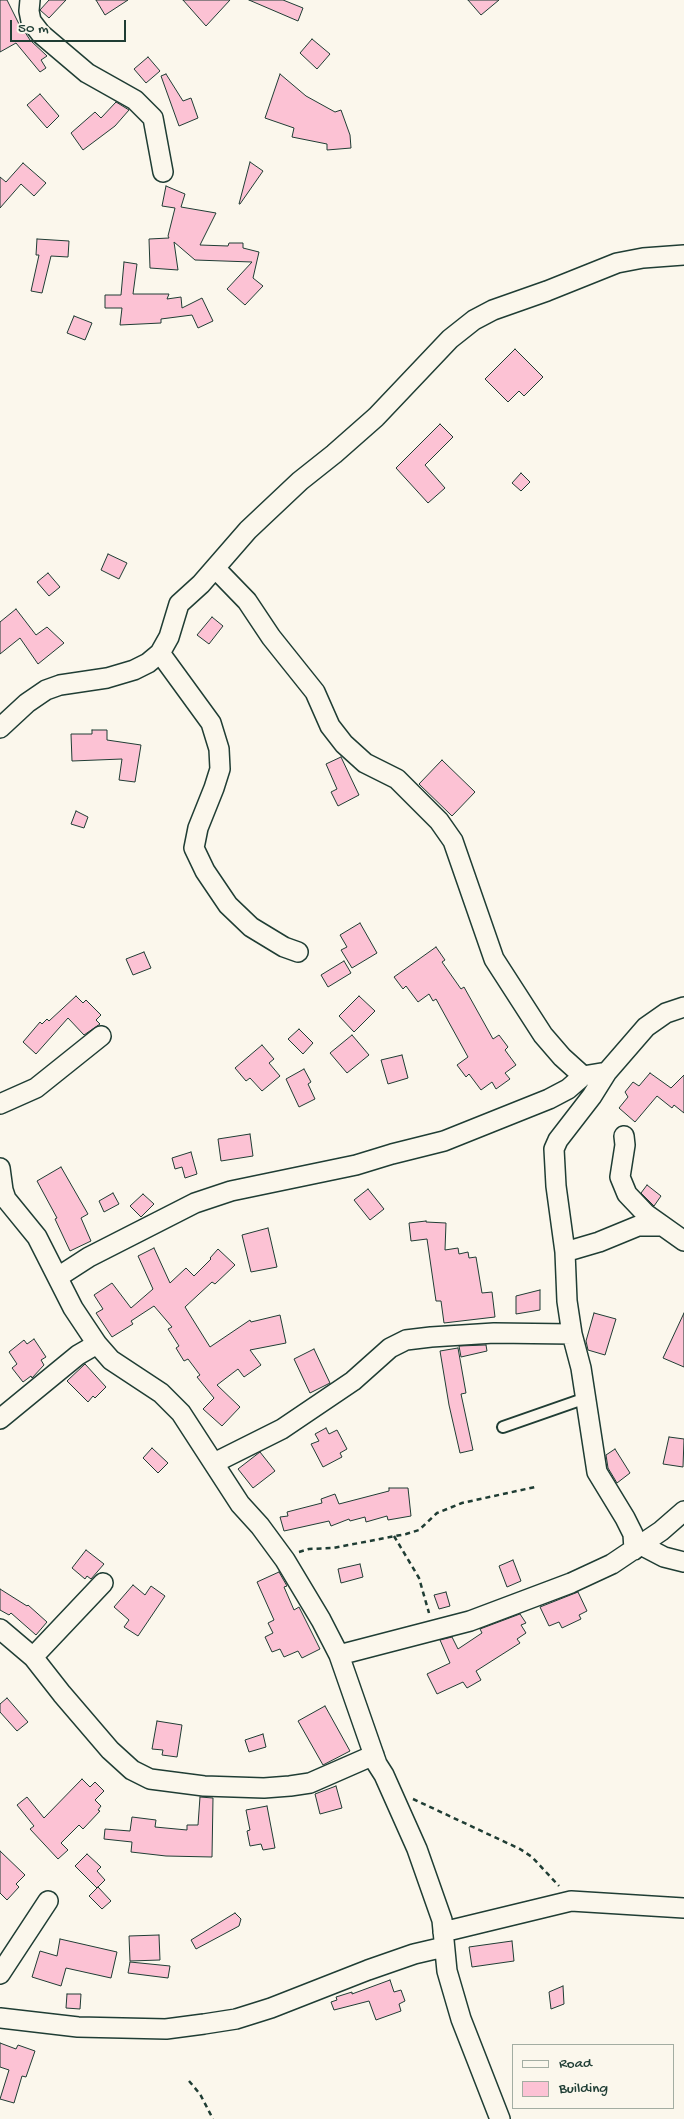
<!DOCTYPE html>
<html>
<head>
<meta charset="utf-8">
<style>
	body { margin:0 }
	#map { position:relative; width:684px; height:2119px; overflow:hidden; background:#fbf7ec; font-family:"Gochi Hand",sans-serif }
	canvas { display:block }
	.legend { position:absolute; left:512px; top:2044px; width:162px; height:65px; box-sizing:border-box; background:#fbf7ec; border:1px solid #a3ada2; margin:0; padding:6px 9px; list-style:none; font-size:15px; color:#1f3d34 }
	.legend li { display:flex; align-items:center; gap:10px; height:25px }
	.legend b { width:25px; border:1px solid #a3ada2 }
	.scale { position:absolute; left:10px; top:20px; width:116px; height:22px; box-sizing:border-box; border:2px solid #1f3d34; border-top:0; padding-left:6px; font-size:15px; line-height:18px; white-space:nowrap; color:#1f3d34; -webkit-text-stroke:4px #fbf7ec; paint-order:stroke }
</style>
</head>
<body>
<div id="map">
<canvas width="684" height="2119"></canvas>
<ul class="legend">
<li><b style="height:6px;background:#fbf7ec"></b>Road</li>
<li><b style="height:14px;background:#fcc2d4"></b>Building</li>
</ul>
<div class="scale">50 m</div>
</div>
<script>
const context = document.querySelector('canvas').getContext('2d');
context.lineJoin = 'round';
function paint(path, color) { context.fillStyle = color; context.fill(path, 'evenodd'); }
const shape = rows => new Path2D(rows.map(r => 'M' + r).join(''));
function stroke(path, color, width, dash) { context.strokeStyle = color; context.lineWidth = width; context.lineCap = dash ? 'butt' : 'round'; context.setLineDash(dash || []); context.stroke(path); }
const building = shape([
	[0,0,7,0,22,30,23,29,30,40,47,56,41,60,46,68,40,72,16,43,0,52,0,0],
	[49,0,66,0,49,18,40,10,49,0],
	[96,0,128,0,105,15,96,0],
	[183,0,230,0,206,26,183,0],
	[249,0,283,0,303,8,298,21,249,0],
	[468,0,499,0,481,15,468,0],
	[312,39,330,54,317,69,300,53,312,39],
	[148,57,160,71,146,83,134,69,148,57],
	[166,74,183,101,191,98,198,118,179,126,161,76,166,74],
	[280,74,306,96,335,112,341,110,350,135,351,148,327,150,327,144,292,137,294,128,265,118,280,74],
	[40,94,59,116,47,128,27,105,40,94],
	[116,102,129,110,115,126,83,150,71,133,95,112,101,118,116,102],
	[250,162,263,171,240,204,239,204,250,162],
	[23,163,46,183,34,196,21,184,0,208,0,177,6,182,23,163],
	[166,186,185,194,181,207,216,213,200,245,228,246,229,243,243,243,243,248,259,252,253,278,263,286,245,305,227,289,252,262,195,260,174,242,178,270,150,268,149,239,169,238,168,236,175,208,162,206,166,186],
	[37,239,69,241,68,257,51,256,42,293,31,291,39,255,36,255,37,239],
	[124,262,137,264,133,294,169,294,167,299,181,297,182,308,202,298,213,321,198,328,192,315,161,319,161,323,120,325,122,308,105,308,105,295,121,295,124,262],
	[74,316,92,323,85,340,67,333,74,316],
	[515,349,543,377,524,396,519,391,508,402,485,379,515,349],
	[440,424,453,437,425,465,445,488,428,503,396,468,440,424],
	[521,473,530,482,521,491,512,483,521,473],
	[108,554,127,563,119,579,101,570,108,554],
	[48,573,60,587,49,596,37,582,48,573],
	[16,609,36,635,47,627,64,643,38,664,20,638,0,654,0,622,16,609],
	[212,617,223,626,209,644,197,635,212,617],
	[92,730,107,730,107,740,141,745,135,782,119,780,122,759,72,761,71,734,92,734,92,730],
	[341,757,359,795,338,806,331,792,337,789,326,764,341,757],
	[442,760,475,792,452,816,419,784,442,760],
	[76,811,88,817,84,828,71,824,76,811],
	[360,923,377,953,352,968,341,950,347,947,340,935,360,923],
	[436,947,445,960,442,962,461,989,464,987,493,1039,499,1035,508,1047,505,1050,516,1065,505,1073,510,1079,496,1089,492,1082,481,1090,469,1074,466,1077,457,1065,468,1057,436,999,433,1001,429,994,418,1002,406,986,403,989,394,977,436,947],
	[144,952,151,968,133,975,126,959,144,952],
	[344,961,351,973,328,987,321,975,344,961],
	[76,996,83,1003,86,1000,101,1015,96,1020,100,1024,84,1035,68,1018,36,1054,23,1042,40,1022,42,1024,47,1019,49,1021,76,996],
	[359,996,375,1011,354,1032,339,1016,359,996],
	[299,1029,313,1043,303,1054,288,1039,299,1029],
	[352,1035,369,1055,347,1073,330,1053,352,1035],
	[262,1045,274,1059,269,1063,280,1076,262,1091,250,1078,246,1081,235,1068,262,1045],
	[402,1055,408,1078,388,1084,381,1060,402,1055],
	[304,1069,311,1082,308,1084,315,1099,299,1107,286,1079,304,1069],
	[650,1073,671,1088,684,1075,684,1113,674,1105,672,1108,657,1096,635,1122,619,1108,628,1097,625,1092,633,1082,639,1086,650,1073],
	[250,1134,253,1156,221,1161,218,1139,250,1134],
	[191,1152,197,1174,185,1178,182,1167,175,1169,172,1158,191,1152],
	[61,1167,88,1214,81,1218,91,1241,70,1251,55,1219,57,1218,37,1181,61,1167],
	[647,1185,661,1196,654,1206,641,1193,647,1185],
	[368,1189,384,1209,370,1220,354,1200,368,1189],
	[113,1193,119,1204,104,1212,99,1201,113,1193],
	[143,1194,154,1204,141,1217,130,1206,143,1194],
	[426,1221,426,1222,446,1223,445,1250,458,1248,459,1254,468,1252,469,1258,476,1257,482,1293,492,1292,495,1317,444,1323,441,1301,436,1301,427,1239,411,1241,409,1223,426,1221],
	[268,1228,277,1267,251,1272,242,1235,268,1228],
	[154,1248,170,1283,186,1268,194,1276,211,1259,210,1258,218,1249,235,1265,215,1284,212,1282,185,1307,210,1347,250,1320,251,1322,280,1315,286,1343,250,1350,261,1365,244,1377,238,1369,217,1385,240,1407,222,1426,203,1409,214,1398,197,1377,200,1375,188,1359,184,1361,176,1348,179,1346,168,1329,172,1327,154,1306,131,1321,133,1324,112,1337,96,1313,103,1309,94,1295,112,1283,131,1308,153,1289,138,1256,154,1248],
	[540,1290,540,1310,516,1314,516,1296,540,1290],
	[594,1313,616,1319,605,1355,588,1350,586,1341,594,1313],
	[684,1313,684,1367,663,1358,684,1313],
	[34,1339,46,1357,41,1360,44,1365,32,1378,31,1376,23,1382,12,1368,17,1364,9,1352,24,1340,27,1344,34,1339],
	[486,1345,487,1351,461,1357,459,1346,486,1345],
	[458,1348,466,1393,461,1394,473,1450,460,1453,449,1405,440,1351,458,1348],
	[314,1349,330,1383,310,1393,294,1359,314,1349],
	[85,1364,106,1387,95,1398,93,1396,88,1402,67,1381,85,1364],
	[326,1428,329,1434,337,1430,347,1449,340,1453,342,1457,323,1467,311,1444,319,1441,315,1434,326,1428],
	[669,1437,684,1439,683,1467,663,1464,669,1437],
	[152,1448,168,1463,158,1473,143,1458,152,1448],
	[615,1449,630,1473,617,1483,608,1468,606,1455,615,1449],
	[260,1452,275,1471,253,1488,238,1469,260,1452],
	[389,1488,408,1488,411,1516,388,1520,387,1516,366,1522,365,1517,350,1521,349,1519,331,1526,329,1521,284,1531,280,1517,288,1516,287,1512,322,1503,321,1499,335,1494,339,1504,389,1491,389,1488],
	[86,1550,104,1564,91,1579,87,1576,85,1579,72,1568,86,1550],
	[513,1560,521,1581,507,1587,499,1566,513,1560],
	[360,1564,363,1577,341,1583,338,1569,360,1564],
	[279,1572,287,1586,284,1587,294,1610,299,1607,320,1649,302,1658,298,1651,284,1657,280,1649,272,1652,265,1637,273,1633,268,1623,274,1620,257,1582,279,1572],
	[133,1585,145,1595,151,1586,165,1596,138,1636,124,1627,129,1620,114,1607,133,1585],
	[0,1589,27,1606,28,1605,47,1622,36,1635,11,1613,9,1615,0,1610,0,1589],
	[446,1592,450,1606,439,1609,434,1595,446,1592],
	[578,1592,587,1611,579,1615,581,1619,562,1628,559,1622,549,1626,540,1607,578,1592],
	[520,1614,526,1623,521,1625,526,1633,517,1639,520,1643,476,1671,481,1680,467,1688,463,1682,437,1694,427,1674,450,1663,440,1640,452,1637,458,1649,482,1633,480,1629,520,1614],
	[7,1698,28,1722,17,1731,0,1712,0,1704,7,1698],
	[325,1706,350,1751,323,1765,298,1721,325,1706],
	[157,1721,182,1725,177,1757,162,1755,163,1750,152,1749,157,1721],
	[263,1734,266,1747,249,1752,245,1740,263,1734],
	[82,1779,90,1787,95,1782,104,1791,95,1800,101,1806,98,1810,100,1811,83,1829,79,1825,61,1843,68,1850,58,1859,30,1829,34,1826,17,1805,27,1797,44,1818,82,1779],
	[336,1786,342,1808,320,1814,315,1794,336,1786],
	[200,1797,213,1798,212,1857,166,1856,131,1852,132,1842,104,1839,105,1829,130,1831,132,1817,156,1820,155,1827,187,1830,187,1825,198,1825,200,1797],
	[267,1806,275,1848,263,1850,261,1844,250,1846,247,1831,250,1830,246,1810,267,1806],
	[0,1851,25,1875,16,1884,19,1887,7,1900,0,1893,0,1851],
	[87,1854,101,1867,97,1871,105,1880,97,1888,75,1866,87,1854],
	[98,1887,111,1901,102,1909,89,1896,98,1887],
	[235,1913,241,1919,239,1926,196,1949,191,1940,235,1913],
	[159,1935,160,1960,130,1961,129,1936,159,1935],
	[60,1939,117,1952,111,1978,66,1968,61,1986,32,1977,40,1951,57,1956,60,1939],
	[512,1941,514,1961,472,1967,469,1947,512,1941],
	[130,1962,170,1966,168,1978,128,1973,130,1962],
	[390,1980,394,1992,401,1990,405,2001,399,2004,401,2011,376,2020,369,2001,334,2010,331,2002,337,2000,336,1997,352,1992,352,1994,390,1980],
	[563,1986,564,2004,551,2009,549,1992,563,1986],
	[67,1994,81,1994,80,2009,66,2008,67,1994],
	[0,2043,16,2049,18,2045,35,2051,26,2077,22,2076,14,2103,0,2099,9,2070,0,2067,0,2043]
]);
const path = shape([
	[394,1536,419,1578,429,1613],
	[299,1552,309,1549,333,1548,406,1534,419,1530,437,1513,462,1503,535,1487],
	[413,1799,520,1849,532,1857,559,1886],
	[189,2081,200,2094,213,2119]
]);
const service = shape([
	[503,1427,586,1398]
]);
const minor = shape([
	[30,0,29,11,31,21,41,34,87,73,135,100,153,118,163,172],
	[215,568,247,601,271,637,315,692,330,726,344,744,365,763,397,779,439,821,453,841,494,959,543,1035,562,1057,583,1076,607,1072],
	[160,653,211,723,219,749,220,769,214,788,198,828,194,848,205,871,228,905,251,927,284,947,298,952],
	[0,728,27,703,46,690,60,685,107,678,134,670,148,663,160,653,169,637,179,604,201,584,248,530,300,481,334,454,376,417,450,339,474,320,493,310,547,291,617,263,643,258,684,255],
	[0,1104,36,1088,101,1036],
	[624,1136,625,1145,620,1177,627,1194,646,1214,684,1241],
	[0,1168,3,1190,6,1199,37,1237,73,1308,97,1344,111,1360,161,1393,181,1413,240,1504,260,1526,285,1560,321,1620,339,1655,377,1764,384,1775,417,1849,442,1920,447,1971,461,2019,500,2119],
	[565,1252,599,1242,638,1226,660,1226],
	[58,1277,89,1257,195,1203,231,1191,356,1165,392,1154,444,1141,549,1099,568,1089,583,1076],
	[0,1419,78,1355,97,1344],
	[214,1463,282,1429,353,1381,390,1348,406,1340,431,1337,494,1333,572,1334],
	[641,1545,664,1557,684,1562],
	[634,1550,633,1534,625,1518,597,1472,581,1368,572,1334,567,1301,565,1252,556,1186,554,1149,558,1140,592,1096,607,1072,646,1027,666,1013,684,1007],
	[0,1629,33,1657,62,1694,110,1750,132,1770,150,1779,204,1786,264,1788,290,1786,310,1783,374,1755],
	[339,1655,470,1621,571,1583,612,1564,661,1531,684,1511],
	[33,1657,103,1583],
	[443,1932,571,1901,684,1908],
	[0,1974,48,1901],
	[0,2018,78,2027,166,2029,204,2024,236,2019,271,2008,368,1970,414,1954,444,1947]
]);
paint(building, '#fcc2d4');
stroke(building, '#1f3d34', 1);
stroke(service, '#1f3d34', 14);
stroke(minor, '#1f3d34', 22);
stroke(path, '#1f3d34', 2.5, [5, 4]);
stroke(service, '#fbf7ec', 10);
stroke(minor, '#fbf7ec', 19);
</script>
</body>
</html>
